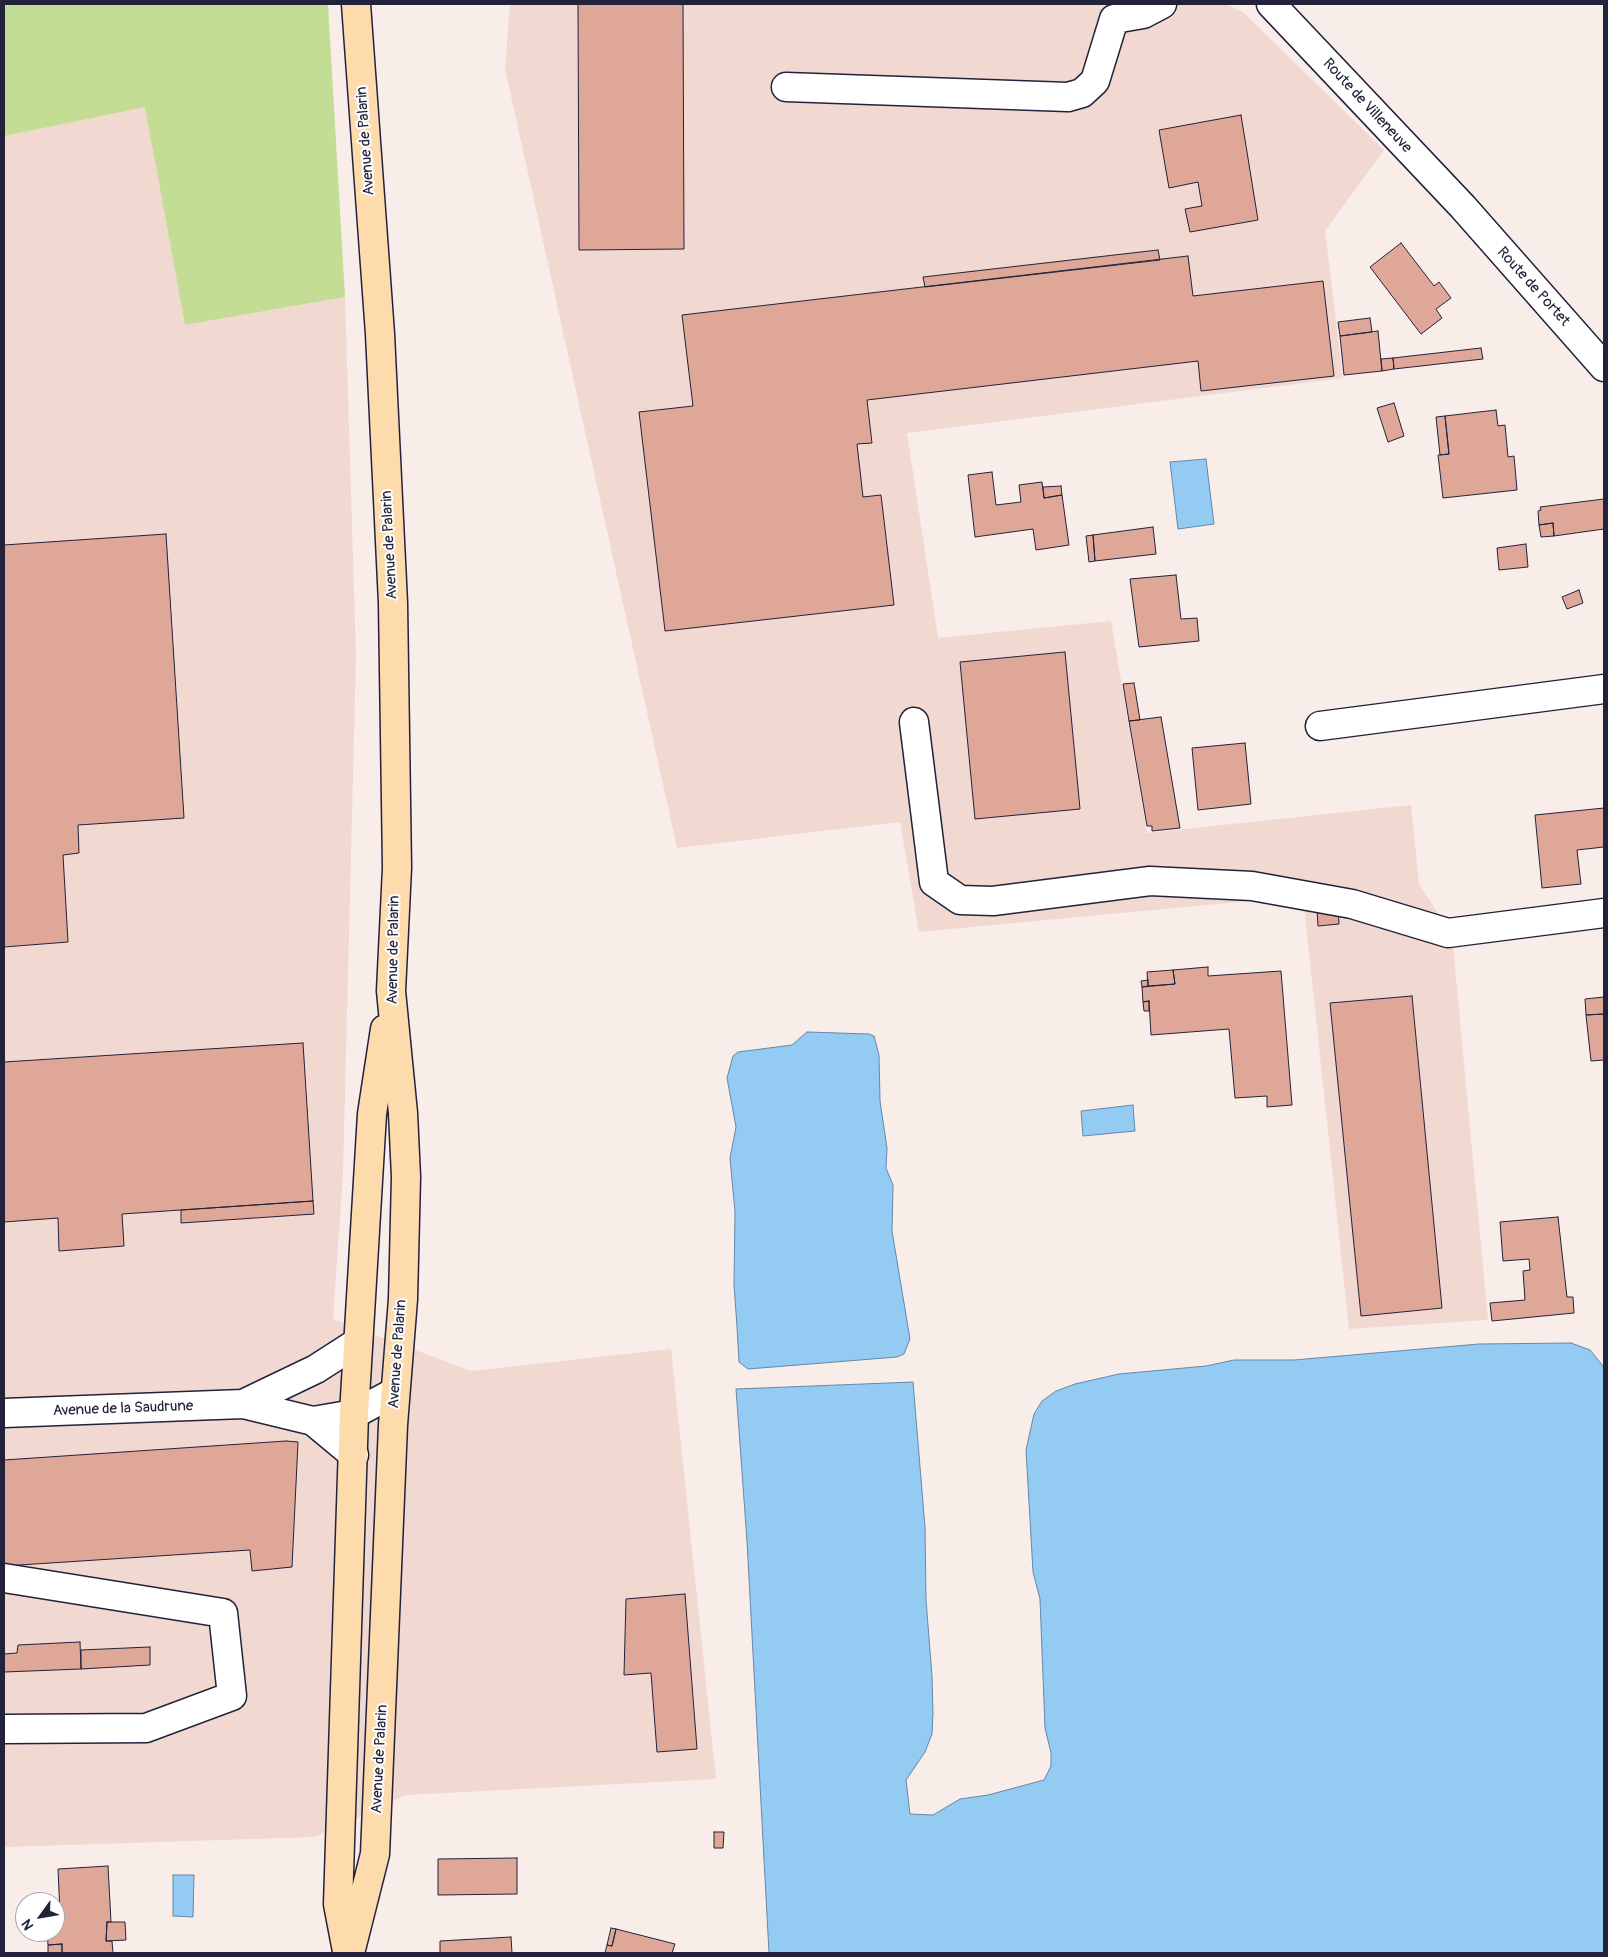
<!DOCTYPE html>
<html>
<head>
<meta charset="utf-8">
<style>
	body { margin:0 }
	#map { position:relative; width:1608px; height:1957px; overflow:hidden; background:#f9edea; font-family:Pangolin,sans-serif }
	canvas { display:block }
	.frame { position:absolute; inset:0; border:5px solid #22223b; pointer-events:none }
	.north { position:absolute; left:15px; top:1892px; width:50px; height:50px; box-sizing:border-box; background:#fff; border:1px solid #a7a7b1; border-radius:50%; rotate:238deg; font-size:14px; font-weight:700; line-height:20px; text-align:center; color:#22223b }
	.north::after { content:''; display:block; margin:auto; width:18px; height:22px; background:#22223b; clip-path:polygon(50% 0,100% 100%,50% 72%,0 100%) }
</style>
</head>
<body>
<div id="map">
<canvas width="1608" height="1957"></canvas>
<div class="frame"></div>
<div class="north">N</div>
</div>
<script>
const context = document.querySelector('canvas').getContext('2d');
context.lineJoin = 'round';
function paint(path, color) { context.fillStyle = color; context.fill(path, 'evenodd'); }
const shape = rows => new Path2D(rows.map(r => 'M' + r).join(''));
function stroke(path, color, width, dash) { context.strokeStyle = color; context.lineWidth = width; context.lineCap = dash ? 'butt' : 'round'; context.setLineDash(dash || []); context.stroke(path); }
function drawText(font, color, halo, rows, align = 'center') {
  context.font = font + ' Pangolin,sans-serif'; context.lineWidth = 4; context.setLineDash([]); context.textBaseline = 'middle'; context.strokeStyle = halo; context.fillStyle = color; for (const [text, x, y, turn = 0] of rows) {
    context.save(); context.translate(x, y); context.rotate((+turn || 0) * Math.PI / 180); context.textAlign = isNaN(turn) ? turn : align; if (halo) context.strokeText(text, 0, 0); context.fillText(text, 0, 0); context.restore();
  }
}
const built = shape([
	[510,4,1226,4,1244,13,1384,150,1325,231,1343,378,907,433,938,638,1111,621,1147,833,1411,805,1419,884,1452,935,1488,1320,1349,1329,1303,896,919,932,900,822,677,848,505,69],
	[145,106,185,325,345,297,356,656,343,1172,333,1319,471,1371,671,1349,716,1779,406,1795,315,1837,4,1847,4,136]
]);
const green = shape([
	[4,4,328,4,345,297,185,325,145,107,4,136]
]);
const water = shape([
	[1206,459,1214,524,1178,529,1170,462,1206,459],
	[807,1032,869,1034,874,1036,879,1055,880,1101,887,1148,886,1168,893,1185,892,1231,910,1339,904,1354,897,1357,748,1369,739,1362,737,1327,734,1284,735,1212,730,1158,736,1127,727,1078,733,1056,738,1052,792,1045,807,1032],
	[1133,1105,1135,1131,1083,1136,1081,1111,1133,1105],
	[1571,1343,1590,1350,1603,1366,1604,1374,1604,1953,769,1953,747,1541,736,1389,913,1382,925,1527,926,1600,932,1676,933,1713,932,1734,925,1752,906,1780,910,1814,933,1815,960,1799,988,1795,1044,1780,1051,1766,1051,1753,1045,1728,1040,1599,1033,1572,1026,1450,1034,1414,1042,1401,1056,1391,1075,1384,1119,1374,1206,1366,1234,1360,1294,1360,1479,1344,1571,1343],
	[173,1875,194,1875,193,1917,173,1916,173,1875]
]);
const building = shape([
	[578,4,683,4,684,249,579,250,578,4],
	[1241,115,1258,220,1190,232,1185,209,1202,206,1198,182,1169,188,1159,130,1241,115],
	[1401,243,1434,286,1439,282,1451,298,1436,309,1442,318,1421,334,1370,267,1401,243],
	[1158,250,1160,260,925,287,923,277,1158,250],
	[1188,256,1193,296,1323,281,1334,376,1201,391,1198,361,867,400,872,443,857,444,863,497,881,495,894,605,665,631,639,412,693,406,682,315,1188,256],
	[1370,318,1372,332,1340,336,1338,322,1370,318],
	[1378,331,1382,371,1344,375,1340,336,1378,331],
	[1481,348,1483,359,1394,369,1393,358,1481,348],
	[1393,358,1394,369,1382,371,1381,359,1393,358],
	[1394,403,1404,436,1388,442,1377,408,1394,403],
	[1496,410,1498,426,1505,425,1508,457,1514,456,1517,490,1443,498,1438,455,1449,454,1445,416,1496,410],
	[1445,416,1449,454,1440,455,1436,417,1445,416],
	[992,472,996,505,1021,502,1019,485,1042,482,1044,498,1062,495,1069,545,1036,550,1033,529,975,537,968,475,992,472],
	[1061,486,1062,495,1044,498,1043,487,1061,486],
	[1604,499,1604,529,1554,536,1553,523,1539,525,1538,511,1541,510,1540,507,1604,499],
	[1553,523,1554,536,1541,537,1539,525,1553,523],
	[1153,527,1156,554,1095,561,1093,535,1153,527],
	[166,534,184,818,78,825,79,853,63,855,68,942,4,947,4,545,166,534],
	[1093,535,1095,561,1089,562,1086,536,1093,535],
	[1526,544,1528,567,1499,570,1497,548,1526,544],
	[1176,575,1181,619,1197,618,1199,641,1139,647,1130,579,1176,575],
	[1579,590,1583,603,1567,609,1562,597,1579,590],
	[1065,652,1080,809,975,819,960,662,1065,652],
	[1134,683,1140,720,1129,721,1123,684,1134,683],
	[1161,717,1180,828,1152,831,1152,826,1147,826,1129,721,1161,717],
	[1245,743,1251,804,1198,810,1192,748,1245,743],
	[1604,808,1604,847,1577,850,1581,884,1542,888,1535,815,1604,808],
	[1338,906,1339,924,1318,926,1317,909,1338,906],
	[1208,967,1208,976,1281,971,1292,1105,1267,1107,1267,1096,1235,1098,1229,1029,1151,1035,1149,1001,1143,1002,1142,987,1175,984,1173,970,1208,967],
	[1173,970,1175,984,1148,986,1147,972,1173,970],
	[1148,980,1148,986,1142,987,1141,981,1148,980],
	[1412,996,1442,1308,1361,1316,1330,1003,1412,996],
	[1604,997,1604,1014,1586,1015,1585,999,1604,997],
	[1149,1001,1149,1011,1144,1011,1143,1002,1149,1001],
	[1604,1014,1604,1060,1591,1061,1586,1015,1604,1014],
	[303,1043,313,1201,122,1214,124,1246,59,1251,58,1218,4,1222,4,1062,303,1043],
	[313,1201,314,1214,181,1223,181,1210,313,1201],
	[1558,1217,1567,1297,1573,1297,1574,1313,1492,1321,1490,1303,1525,1300,1523,1271,1530,1270,1529,1259,1503,1261,1500,1222,1558,1217],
	[286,1441,298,1442,292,1567,252,1571,250,1550,4,1566,4,1460,286,1441],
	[685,1594,697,1749,657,1752,651,1673,624,1675,626,1599,685,1594],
	[80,1642,81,1669,4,1672,4,1654,17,1653,18,1645,80,1642],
	[150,1647,150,1665,81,1669,81,1650,150,1647],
	[714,1832,724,1832,723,1848,714,1848,714,1832],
	[517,1858,517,1894,438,1895,438,1859,517,1858],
	[108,1866,111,1922,107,1922,106,1941,112,1941,113,1953,62,1953,62,1944,48,1945,47,1932,55,1932,55,1914,60,1913,58,1869,108,1866],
	[107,1922,125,1922,126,1940,106,1941,107,1922],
	[611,1928,616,1929,612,1946,607,1945,611,1928],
	[616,1929,675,1944,672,1953,605,1953,607,1945,612,1946,616,1929],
	[511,1937,512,1953,440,1953,440,1941,511,1937],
	[62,1944,62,1953,48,1953,48,1945,62,1944]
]);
const minor = shape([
	[1271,4,1463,207,1604,367],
	[1114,19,1143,14,1162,4],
	[786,87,1068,97,1082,93,1095,81,1114,19],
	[914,722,934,882,960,900,993,901,1150,881,1252,886,1352,904,1448,933,1604,913],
	[1320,726,1604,689],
	[243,1404,316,1369,358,1342],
	[4,1413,243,1404,313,1421,354,1414,395,1392],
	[313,1421,354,1455],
	[4,1578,223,1613,232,1696,146,1728,4,1729]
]);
const major = shape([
	[347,1951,338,1904,354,1414,372,1114,385,1029],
	[350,1953,375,1854,393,1425,403,1299,406,1177,403,1113,391,991,397,868,393,603,380,334,356,4]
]);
const streetNames = [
	["Route de Villeneuve",1367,106,47],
	["Avenue de Palarin",366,141,-94],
	["Route de Portet",1533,287,48],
	["Avenue de Palarin",390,545,-93],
	["Avenue de Palarin",394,950,-89],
	["Avenue de Palarin",398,1354,-86],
	["Avenue de la Saudrune",123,1409,-2],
	["Avenue de Palarin",380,1759,-87]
];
paint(built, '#f1d8d1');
paint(green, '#c3dd94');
paint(water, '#93cbf2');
stroke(water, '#6687a9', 1);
paint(building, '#dfa797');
stroke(building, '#22223b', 1);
stroke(minor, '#22223b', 31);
stroke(major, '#22223b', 31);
stroke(minor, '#fff', 28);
stroke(major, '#fedbac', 28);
drawText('15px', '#22223b', '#fff', streetNames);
</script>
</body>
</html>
